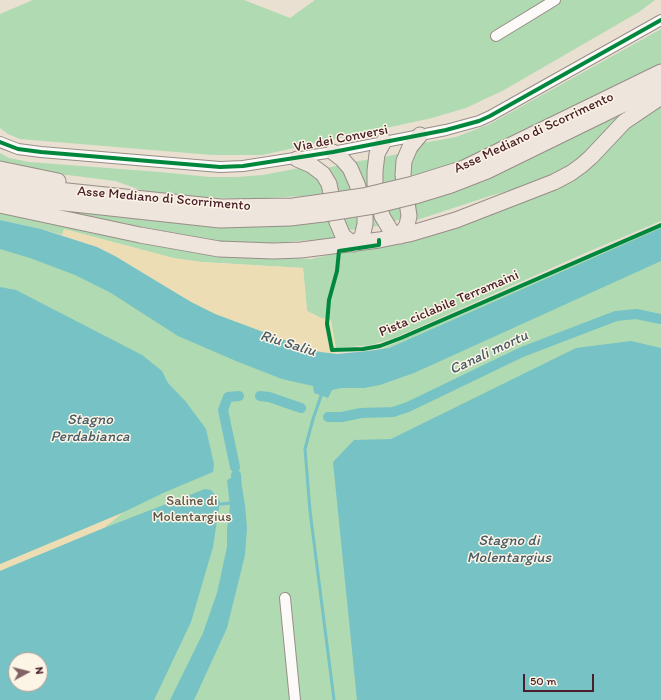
<!DOCTYPE html>
<html>
<head>
<meta charset="utf-8">
<style>
	body { margin:0 }
	#map { position:relative; width:661px; height:700px; overflow:hidden; background:#e9e0d1; font-family:Itim,sans-serif }
	canvas { display:block }
	.north { position:absolute; left:8px; top:652px; width:40px; height:40px; box-sizing:border-box; background:#fcf5e5; border:1px solid #b59f9b; border-radius:50%; rotate:83deg; font-size:11px; font-weight:700; line-height:16px; text-align:center; color:#4a1f2b }
	.north::after { content:''; display:block; margin:auto; width:14px; height:18px; background:#826365; clip-path:polygon(50% 0,100% 100%,50% 72%,0 100%) }
	.scale { position:absolute; left:523px; top:674px; width:71px; height:18px; box-sizing:border-box; border:2px solid #4a1f2b; border-top:0; padding-left:5px; font-size:12px; line-height:14px; white-space:nowrap; color:#4a1f2b; -webkit-text-stroke:3px #fcf5e5; paint-order:stroke }
</style>
</head>
<body>
<div id="map">
<canvas width="661" height="700"></canvas>
<div class="north">N</div>
<div class="scale">50 m</div>
</div>
<script>
const context = document.querySelector('canvas').getContext('2d');
context.lineJoin = 'round';
function paint(path, color) { context.fillStyle = color; context.fill(path, 'evenodd'); }
const shape = rows => new Path2D(rows.map(r => 'M' + r).join(''));
function stroke(path, color, width, dash) { context.strokeStyle = color; context.lineWidth = width; context.lineCap = dash ? 'butt' : 'round'; context.setLineDash(dash || []); context.stroke(path); }
function drawText(font, color, halo, rows, align = 'center') {
  context.font = font + ' Itim,sans-serif'; context.lineWidth = 3; context.setLineDash([]); context.textBaseline = 'middle'; context.strokeStyle = halo; context.fillStyle = color; for (const [text, x, y, turn = 0] of rows) {
    context.save(); context.translate(x, y); context.rotate((+turn || 0) * Math.PI / 180); context.textAlign = isNaN(turn) ? turn : align; if (halo) context.strokeText(text, 0, 0); context.fillText(text, 0, 0); context.restore();
  }
}
const green = shape([
	[33,0,244,0,290,18,315,0,655,0,639,12,504,90,466,108,432,118,262,155,212,155,20,139,8,134,0,128,0,14],
	[661,29,661,64,469,157,451,165,409,177,410,162,418,147,423,143,456,137,490,124],
	[661,105,661,221,590,251,435,320,394,338,371,345,336,348,331,327,331,320,321,318,307,311,303,268,201,262,173,258,64,229,62,235,41,229,0,220,0,209,266,257,311,259,342,252,553,187,619,132],
	[629,110,577,163,534,184,493,195,417,220,414,219,414,203],
	[0,153,9,158,29,162,160,172,210,177,236,177,263,175,299,168,322,177,337,238,272,243,228,244,205,242,53,211,53,208,224,226,266,226,324,222,321,195,248,199,198,197,151,192,141,190,115,181,44,172,0,163],
	[402,153,407,217,392,222,390,221,380,183,384,157],
	[372,159,382,225,372,227,370,225,353,162],
	[341,165,347,171,361,229,348,230,346,228,326,168],
	[0,222,320,352,345,355,369,353,381,349,661,225,661,700,0,700],
	[16,660,40,660,40,684,16,684]
]);
const sand = shape([
	[64,229,173,258,201,262,303,268,307,311,321,318,331,320,337,354,320,352,306,348,215,314,191,302,115,256,97,247,62,235],
	[124,512,104,528,0,571,0,564]
]);
const water = shape([
	[0,220,41,229,97,247,115,256,191,302,215,314,306,348,320,352,337,354,368,351,389,348,661,228,661,261,414,373,380,385,364,388,341,388,332,390,328,398,314,393,313,386,282,379,236,361,178,336,111,293,75,275,30,258,0,249],
	[0,287,16,290,142,355,162,371,168,383,186,402,206,429,214,464,213,472,163,493,124,512,0,564],
	[631,341,661,348,661,700,357,700,333,462,354,440,391,439,576,348],
	[233,477,239,479,242,487,245,505,247,528,245,555,227,628,194,700,170,700,203,633,217,593,227,547,227,529,230,506,227,480],
	[205,489,211,490,220,501,213,547,191,622,154,700,0,700,0,571,104,528],
	[16,660,40,660,40,684,16,684]
]);
const stream = shape([
	[322,393,313,419,305,449,310,511,334,700],
	[220,504,232,503]
]);
const canal = shape([
	[260,396,269,397,301,408],
	[328,417,342,417,361,413,393,412,408,407,522,352,616,316,636,314,661,319],
	[235,467,223,410,228,397,239,396],
	[236,475,237,491]
]);
const minor = shape([
	[496,36,555,0],
	[0,142,18,149,41,152,220,167,243,166,333,152,446,130,479,121,490,116,661,20],
	[285,598,295,700]
]);
const highway = shape([
	[384,141,377,154,375,171,375,184,382,216,391,231,400,236],
	[333,152,342,159,350,168,357,184,365,211,365,224,362,237,354,244],
	[297,159,311,165,323,174,329,184,337,222,343,236,354,244],
	[0,169,58,181],
	[0,184,221,207,293,206,322,202],
	[413,184,464,168,661,72],
	[0,196,220,220,290,218,323,214],
	[415,196,451,185,487,171,661,86],
	[0,205,140,235,219,249,273,251,301,250,379,240,409,234,456,220,554,182,571,173,582,165,591,157,624,122,661,97],
	[400,236,407,225,409,216,403,175,404,161,410,147,420,135]
]);
const highwayBridge = shape([
	[322,202,363,196,413,184],
	[323,214,374,206,415,196]
]);
const cycleway = shape([
	[0,142,18,149,41,152,220,167,243,166,333,152,446,130,479,121,490,116,661,20],
	[379,240,379,245,339,251,337,271,329,300,327,324,332,350,363,349,380,346,401,338,661,225]
]);
const streetNames = [
	["Asse Mediano di Scorrimento",534,133,-25],
	["Via dei Conversi",341,139,-11],
	["Asse Mediano di Scorrimento",164,199,5],
	["Pista ciclabile Terramaini",449,304,-23]
];
const parkNames = [
	["Saline di",192,501],
	["Molentargius",192,517]
];
const waterNames = [
	["Riu Saliu",288,344,17],
	["Canali mortu",489,353,-25],
	["Stagno",90,420],
	["Perdabianca",90,437],
	["Stagno di",509,541],
	["Molentargius",509,558]
];
paint(green, '#afdab2');
paint(sand, '#ecddb5');
paint(water, '#77c2c5');
stroke(stream, '#77c2c5', 3);
stroke(canal, '#77c2c5', 10);
stroke(minor, '#998d87', 12);
stroke(highway, '#998d87', 17);
stroke(minor, '#fcfaf8', 10);
stroke(highway, '#eee5dd', 15);
stroke(highwayBridge, '#998d87', 17, []);
stroke(highwayBridge, '#eee5dd', 15);
stroke(cycleway, '#00873e', 4);
drawText('14px', '#4a1f2b', '#fcf5e5', streetNames);
drawText('14px', '#5a564c', '#fcf5e5', parkNames);
drawText('italic 15px', '#485b67', '#fcf5e5', waterNames);
</script>
</body>
</html>
